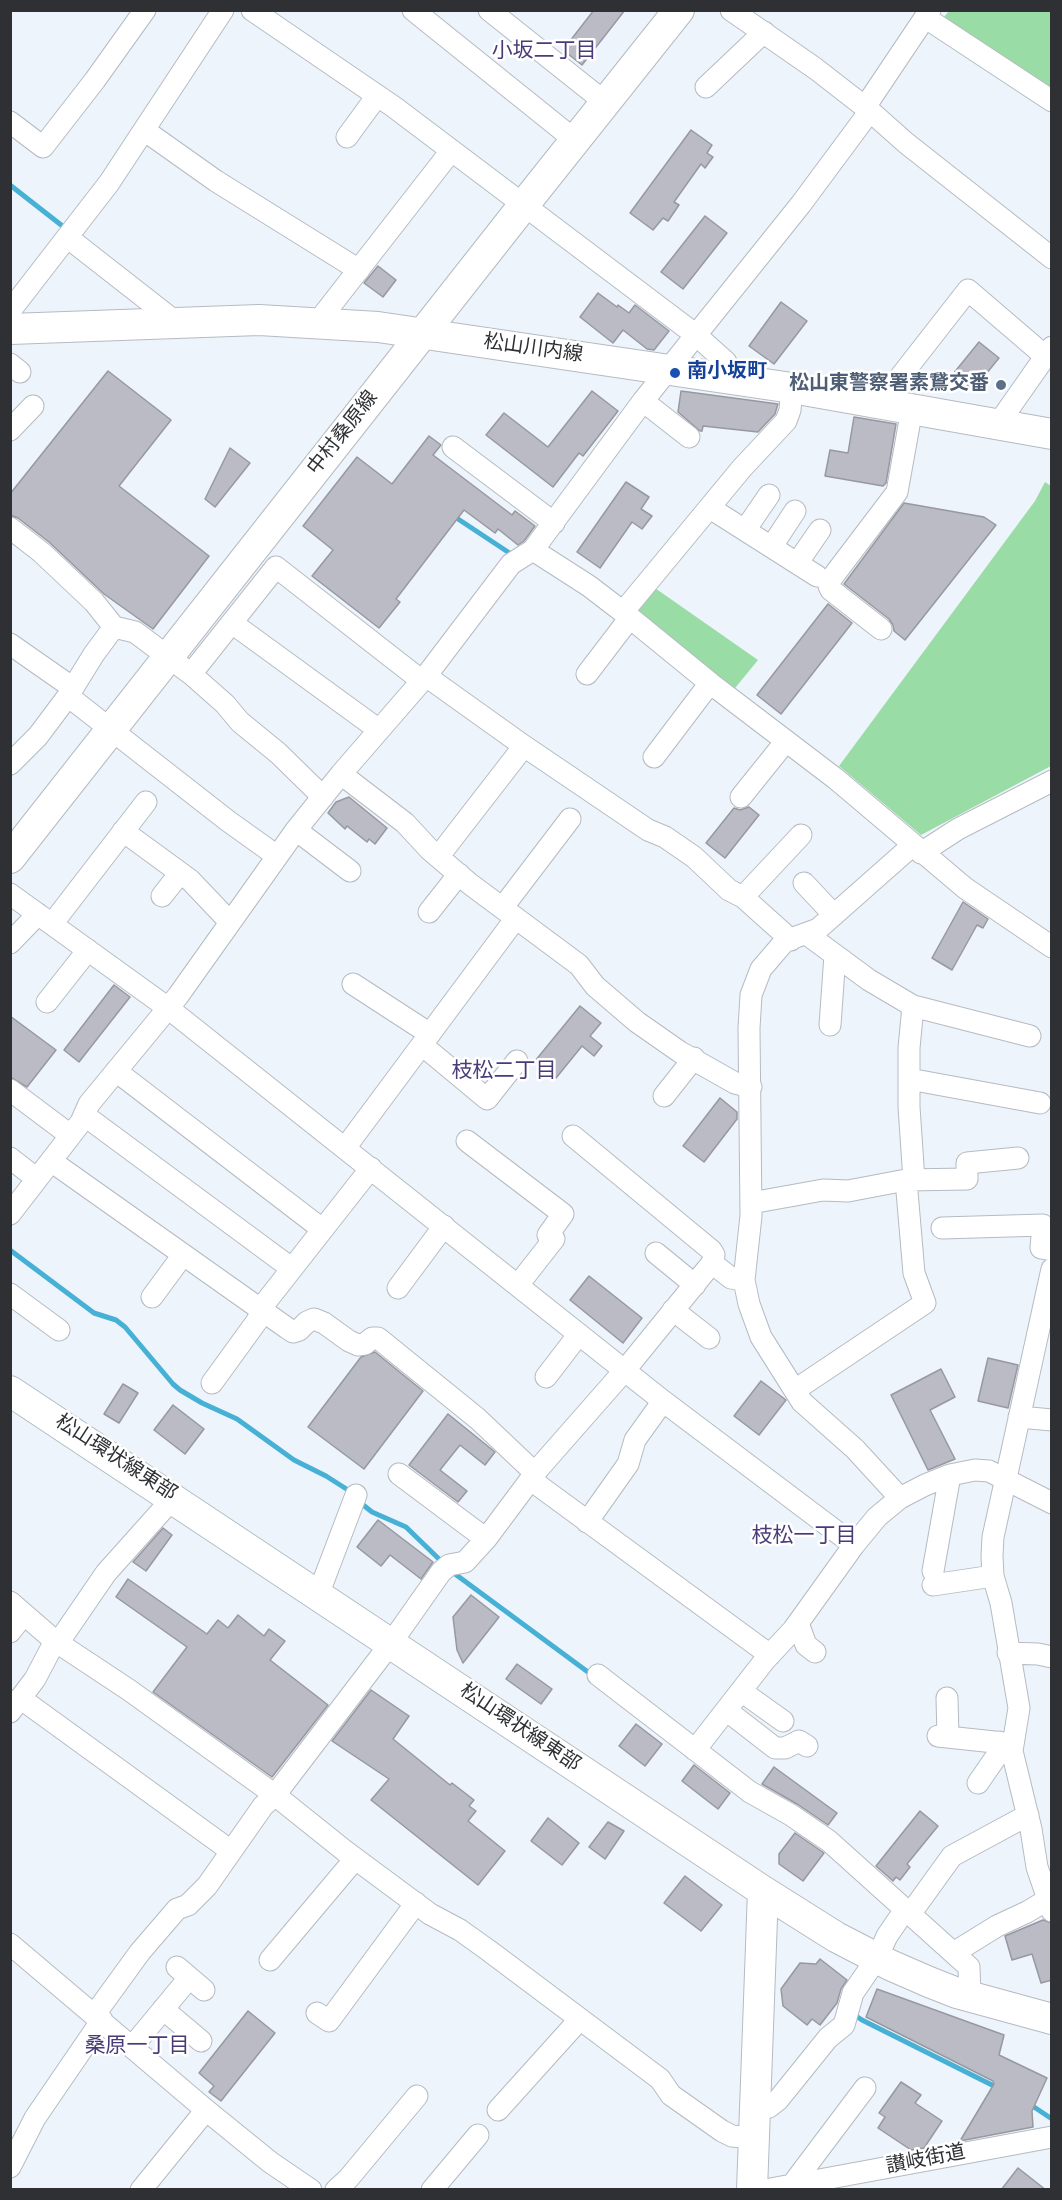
<!DOCTYPE html>
<html>
<head>
<meta charset="utf-8">
<style>
	body { margin:0 }
	#map { position:relative; width:1062px; height:2200px; overflow:hidden; background:#edf4fb; font-family:Spectral,serif }
	canvas { display:block }
	.frame { position:absolute; inset:0; border:12px solid #2e3033; pointer-events:none }
</style>
</head>
<body>
<div id="map">
<canvas width="1062" height="2200"></canvas>
<div class="frame"></div>
</div>
<script>
const context = document.querySelector('canvas').getContext('2d');
context.lineJoin = 'round';
function paint(path, color) { context.fillStyle = color; context.fill(path, 'evenodd'); }
const shape = rows => new Path2D(rows.map(r => 'M' + r).join(''));
function stroke(path, color, width, dash) { context.strokeStyle = color; context.lineWidth = width; context.lineCap = dash ? 'butt' : 'round'; context.setLineDash(dash || []); context.stroke(path); }
function drawText(font, color, halo, rows, align = 'center') {
  context.font = font + ' Spectral,"Noto Sans JP",serif'; context.lineWidth = 5; context.setLineDash([]); context.textBaseline = 'middle'; context.strokeStyle = halo; context.fillStyle = color; for (const [text, x, y, turn = 0] of rows) {
    context.save(); context.translate(x, y); context.rotate((+turn || 0) * Math.PI / 180); context.textAlign = isNaN(turn) ? turn : align; if (halo) context.strokeText(text, 0, 0); context.fillText(text, 0, 0); context.restore();
  }
}
const green = shape([
	[949,11,1051,11,1051,88,944,17],
	[1045,482,1051,486,1050,490,1052,491,1051,766,921,835,839,766,1035,501],
	[652,586,758,660,731,693,634,617]
]);
const stream = shape([
	[10,185,65,228],
	[452,515,514,556],
	[10,1250,94,1313,116,1320,125,1327,173,1384,180,1390,202,1403,237,1419,294,1460,326,1476,348,1490],
	[362,1504,372,1512,406,1527,441,1561],
	[451,1571,592,1675],
	[856,2011,856,2016,862,2020,998,2088],
	[1028,2103,1052,2119]
]);
const building = shape([
	[594,10,625,10,582,65,563,50,594,10],
	[691,130,712,145,707,153,713,157,705,168,701,164,674,202,679,205,668,221,663,218,653,230,630,213,691,130],
	[705,216,727,233,683,289,661,272,705,216],
	[378,266,396,280,383,297,364,283,378,266],
	[598,293,617,307,618,305,629,313,635,305,669,331,654,350,647,349,623,330,613,343,580,317,598,293],
	[781,302,807,321,774,364,749,346,781,302],
	[979,342,999,358,973,390,953,374,979,342],
	[108,371,171,420,119,486,209,556,153,629,104,594,49,542,18,518,10,515,10,494,108,371],
	[592,391,618,411,583,456,579,453,553,487,486,435,504,413,548,447,592,391],
	[681,391,778,404,777,407,775,414,758,432,703,426,702,431,700,431,678,412,681,391],
	[854,417,896,424,886,483,883,486,825,476,830,450,848,453,854,417],
	[429,436,441,445,433,455,512,515,515,511,535,526,524,541,518,545,498,529,495,533,464,510,396,599,400,602,379,628,312,576,333,550,303,526,357,457,392,484,429,436],
	[230,448,250,463,215,507,205,499,230,448],
	[626,482,649,497,641,509,652,516,642,529,632,522,600,568,577,552,626,482],
	[904,503,984,517,996,525,905,640,894,631,893,625,889,619,844,584,904,503],
	[828,604,852,623,781,714,757,695,828,604],
	[349,797,387,828,375,844,369,839,367,842,347,826,345,829,328,813,336,802,349,797],
	[749,807,759,815,725,858,706,843,734,808,740,810,749,807],
	[963,902,988,919,983,928,977,925,952,970,932,958,963,902],
	[114,985,130,997,79,1062,64,1050,114,985],
	[580,1006,601,1023,590,1036,602,1046,594,1056,582,1046,556,1078,535,1061,580,1006],
	[10,1016,56,1050,27,1087,10,1077,10,1016],
	[720,1098,737,1112,737,1119,704,1162,683,1146,720,1098],
	[589,1276,642,1318,623,1343,570,1300,589,1276],
	[375,1352,423,1391,364,1469,308,1427,361,1357,375,1352],
	[988,1358,1018,1365,1008,1408,978,1401,988,1358],
	[941,1369,955,1397,930,1410,955,1459,928,1470,891,1395,941,1369],
	[761,1381,786,1400,759,1435,734,1416,761,1381],
	[123,1384,138,1393,119,1423,104,1414,123,1384],
	[173,1405,204,1429,185,1454,154,1430,173,1405],
	[448,1414,495,1452,485,1465,460,1445,440,1470,467,1491,458,1502,409,1465,448,1414],
	[378,1520,433,1562,421,1579,390,1555,381,1566,357,1547,378,1520],
	[163,1528,172,1535,146,1571,133,1562,163,1528],
	[128,1579,207,1634,218,1620,228,1628,238,1615,264,1636,269,1629,285,1641,270,1660,328,1705,272,1777,153,1692,187,1647,116,1597,128,1579],
	[471,1595,499,1617,463,1663,457,1650,453,1617,471,1595],
	[517,1664,552,1689,541,1704,506,1679,517,1664],
	[371,1690,409,1716,393,1739,450,1785,452,1783,474,1800,469,1806,476,1811,468,1821,505,1851,478,1885,371,1800,389,1779,332,1741,371,1690],
	[636,1724,662,1744,645,1766,619,1746,636,1724],
	[694,1765,730,1793,718,1809,682,1781,694,1765],
	[774,1767,837,1813,828,1825,797,1804,762,1784,774,1767],
	[920,1811,938,1826,907,1864,910,1867,900,1880,896,1877,893,1881,876,1866,920,1811],
	[548,1818,579,1843,562,1865,531,1841,548,1818],
	[608,1822,624,1831,605,1859,589,1847,608,1822],
	[795,1833,824,1853,803,1881,779,1864,779,1854,795,1833],
	[685,1876,722,1905,701,1931,664,1903,685,1876],
	[1043,1920,1052,1923,1052,1980,1041,1983,1032,1954,1012,1960,1005,1936,1043,1920],
	[820,1959,847,1980,841,1989,837,2003,820,2025,812,2019,807,2025,783,2006,781,1989,800,1963,816,1964,820,1959],
	[877,1989,1004,2035,999,2055,1047,2078,1032,2111,1033,2127,960,2141,994,2084,993,2081,866,2017,877,1989],
	[248,2011,275,2033,221,2101,209,2092,214,2086,199,2073,248,2011],
	[901,2082,921,2095,915,2103,942,2121,924,2148,911,2150,878,2128,885,2117,879,2113,901,2082],
	[1018,2168,1046,2190,1001,2190,1018,2168]
]);
const street = shape([
	[252,10,394,107,696,335,726,362,727,379],
	[413,10,576,141],
	[489,10,606,103],
	[731,10,816,69,870,111,906,143,1052,258],
	[926,18,1052,101],
	[706,87,764,32],
	[865,107,930,10],
	[10,122,43,147,95,80,145,10],
	[144,130,216,181,359,270],
	[347,137,377,96],
	[67,237,177,323],
	[10,311,109,183,223,10],
	[317,323,451,151],
	[10,364,20,372],
	[643,401,689,437],
	[879,404,968,290,1045,356],
	[998,424,1052,347],
	[10,430,33,406],
	[453,447,554,523],
	[710,508,817,576],
	[10,528,41,552,94,602,114,627,135,632,191,674,225,704,240,722,278,753,323,797],
	[745,530,769,495],
	[772,546,795,511],
	[533,550,589,586,623,612,710,683,836,779,965,888,1052,947],
	[798,562,820,530],
	[623,612,742,468,786,421,790,410,792,388],
	[232,623,379,730],
	[881,629,831,590,829,586,831,579,897,492,912,409],
	[10,644,73,688],
	[191,674,276,567,422,681],
	[587,674,629,619],
	[426,676,524,746,648,830,665,837,694,857,729,890,743,897,791,940],
	[68,696,228,821,277,856],
	[654,757,710,683],
	[10,764,38,736,68,696,94,654,114,627],
	[341,774,405,823,430,850,470,884,579,965,595,986,637,1022,680,1052,735,1083,751,1087],
	[741,797,786,741],
	[296,830,350,871],
	[123,831,190,880,230,922],
	[921,853,958,829,1052,781],
	[438,857,524,746],
	[804,883,834,915],
	[10,894,168,1008,663,1401,854,1545],
	[162,896,180,873],
	[743,897,801,835],
	[503,907,570,819],
	[429,912,459,874],
	[52,924,146,802],
	[808,935,869,980,913,1006,1030,1036],
	[10,943,38,914],
	[353,984,430,1034],
	[47,1002,88,950],
	[913,1006,909,1048,909,1107,914,1180],
	[830,1025,835,955],
	[422,1045,487,1099,517,1061],
	[116,1071,322,1229],
	[909,1079,1040,1103],
	[10,1090,70,1135],
	[664,1096,694,1058],
	[84,1115,291,1268],
	[573,1136,711,1250,714,1255,712,1263],
	[467,1141,563,1214,548,1235,554,1239,518,1285],
	[345,1148,516,918],
	[10,1158,37,1179],
	[51,1161,287,1328,293,1332,299,1330,307,1322,314,1319,324,1323,349,1341,358,1345,365,1344,372,1338,378,1338,478,1419,535,1473],
	[906,1180,967,1179,967,1163,1018,1158],
	[751,1203,823,1190,848,1191,906,1180,914,1273,925,1303,795,1390],
	[10,1214,81,1122,89,1104,178,996,296,830,341,774,426,676,511,564,533,550,643,401,801,204,870,111],
	[942,1228,1043,1225,1041,1248,1052,1250],
	[656,1253,695,1285],
	[1052,1269,993,1537,992,1556,993,1576,1001,1603,1019,1708,1012,1751,1031,1829,1037,1867,1052,1911],
	[398,1288,444,1226],
	[10,1294,59,1330],
	[152,1297,183,1255],
	[673,1310,709,1338],
	[546,1377,579,1334],
	[212,1383,257,1321,265,1303,371,1168],
	[1019,1417,1052,1420],
	[399,1474,486,1539],
	[531,1480,770,1655],
	[900,1498,855,1449,802,1402,761,1337,749,1304,744,1280,751,1216,749,1028,751,995,761,969,785,941,818,929,913,845],
	[587,1522,628,1464,635,1440,663,1401],
	[933,1571,950,1475],
	[933,1585,993,1576],
	[318,1595,356,1495],
	[10,1602,55,1641,129,1690,275,1795,345,1851,430,1914,460,1930,488,1950,660,2079,671,2095,722,2131,732,2136,753,2138],
	[798,1623,806,1645,815,1652],
	[10,1632,24,1614],
	[58,1643,106,1573,174,1497],
	[1008,1653,1038,1654,1052,1657],
	[598,1675,750,1792,791,1815,829,1841,969,1967,970,1996],
	[741,1691,783,1721],
	[20,1698,231,1851],
	[947,1698,948,1737],
	[726,1710,775,1748,785,1748,799,1741,807,1746],
	[10,1712,35,1679,55,1641],
	[938,1736,1013,1744],
	[695,1750,765,1660,793,1630,854,1545,877,1517,900,1498,925,1485,950,1475,975,1470,989,1471,1052,1503],
	[978,1783,998,1754,999,1742],
	[10,1944,206,2110,270,2162,311,2190],
	[955,1952,997,1926,1027,1912,1052,1897],
	[270,1960,355,1859],
	[177,1967,204,1990],
	[163,2009,201,2041],
	[317,2013,329,2021,416,1903],
	[95,2014,140,1952,177,1909,188,1905,207,1886,263,1806,275,1795,391,1643,441,1572,449,1565,465,1562,486,1539,539,1468,625,1370,712,1263,731,1278,744,1280],
	[132,2047,189,1978],
	[754,2109,769,2107,778,2100,828,2038,844,2025,853,1993,877,1958,887,1936,900,1917,913,1910,952,1856,1028,1815],
	[498,2110,580,2019],
	[10,2167,35,2118,102,2020],
	[797,2189,792,2185,865,2088],
	[141,2190,206,2110],
	[336,2190,348,2179,417,2096],
	[432,2190,478,2135],
	[765,2190,1052,2137]
]);
const secondary = shape([
	[10,329,259,320,378,327,792,388,1052,434],
	[10,858,523,206,679,10],
	[10,1391,763,1891,836,1937,890,1965,929,1982,957,1993,1052,2019],
	[752,2190,763,1891]
]);
const markers = [
	[675,373,6,"#1a4fb4"],
	[1001,385,6,"#5c6f8a"]
];
const streetNames = [
	["松山川内線",533,350,8],
	["中村桑原線",344,434,-52],
	["松山環状線東部",115,1459,33],
	["松山環状線東部",519,1729,34],
	["讃岐街道",926,2161,-11]
];
const transitNames = [
	["南小坂町",687,373]
];
const serviceNames = [
	["松山東警察署素鵞交番",989,385]
];
const neighbourhoodNames = [
	["小坂二丁目",544,53],
	["枝松二丁目",504,1073],
	["枝松一丁目",804,1538],
	["桑原一丁目",137,2048]
];
paint(green, '#9adca5');
stroke(stream, '#47b1d5', 5);
paint(building, '#babbc4');
stroke(building, '#9798a0', 1.5);
stroke(street, '#b5bbc2', 23);
stroke(secondary, '#b5bbc2', 32);
stroke(street, '#fff', 21);
stroke(secondary, '#fff', 30);
for (const [x, y, r, color] of markers) { const dot = new Path2D(); dot.arc(x, y, r, 0, 2 * Math.PI); context.fillStyle = color; context.fill(dot); stroke(dot, '#fff', 2); }
drawText('20px', '#2e3033', '#fff', streetNames);
drawText('bold 20px', '#164399', '#fff', transitNames, 'left');
drawText('bold 20px', '#4e5e75', '#fff', serviceNames, 'right');
drawText('21px', '#493b78', '#fff', neighbourhoodNames);
</script>
</body>
</html>
